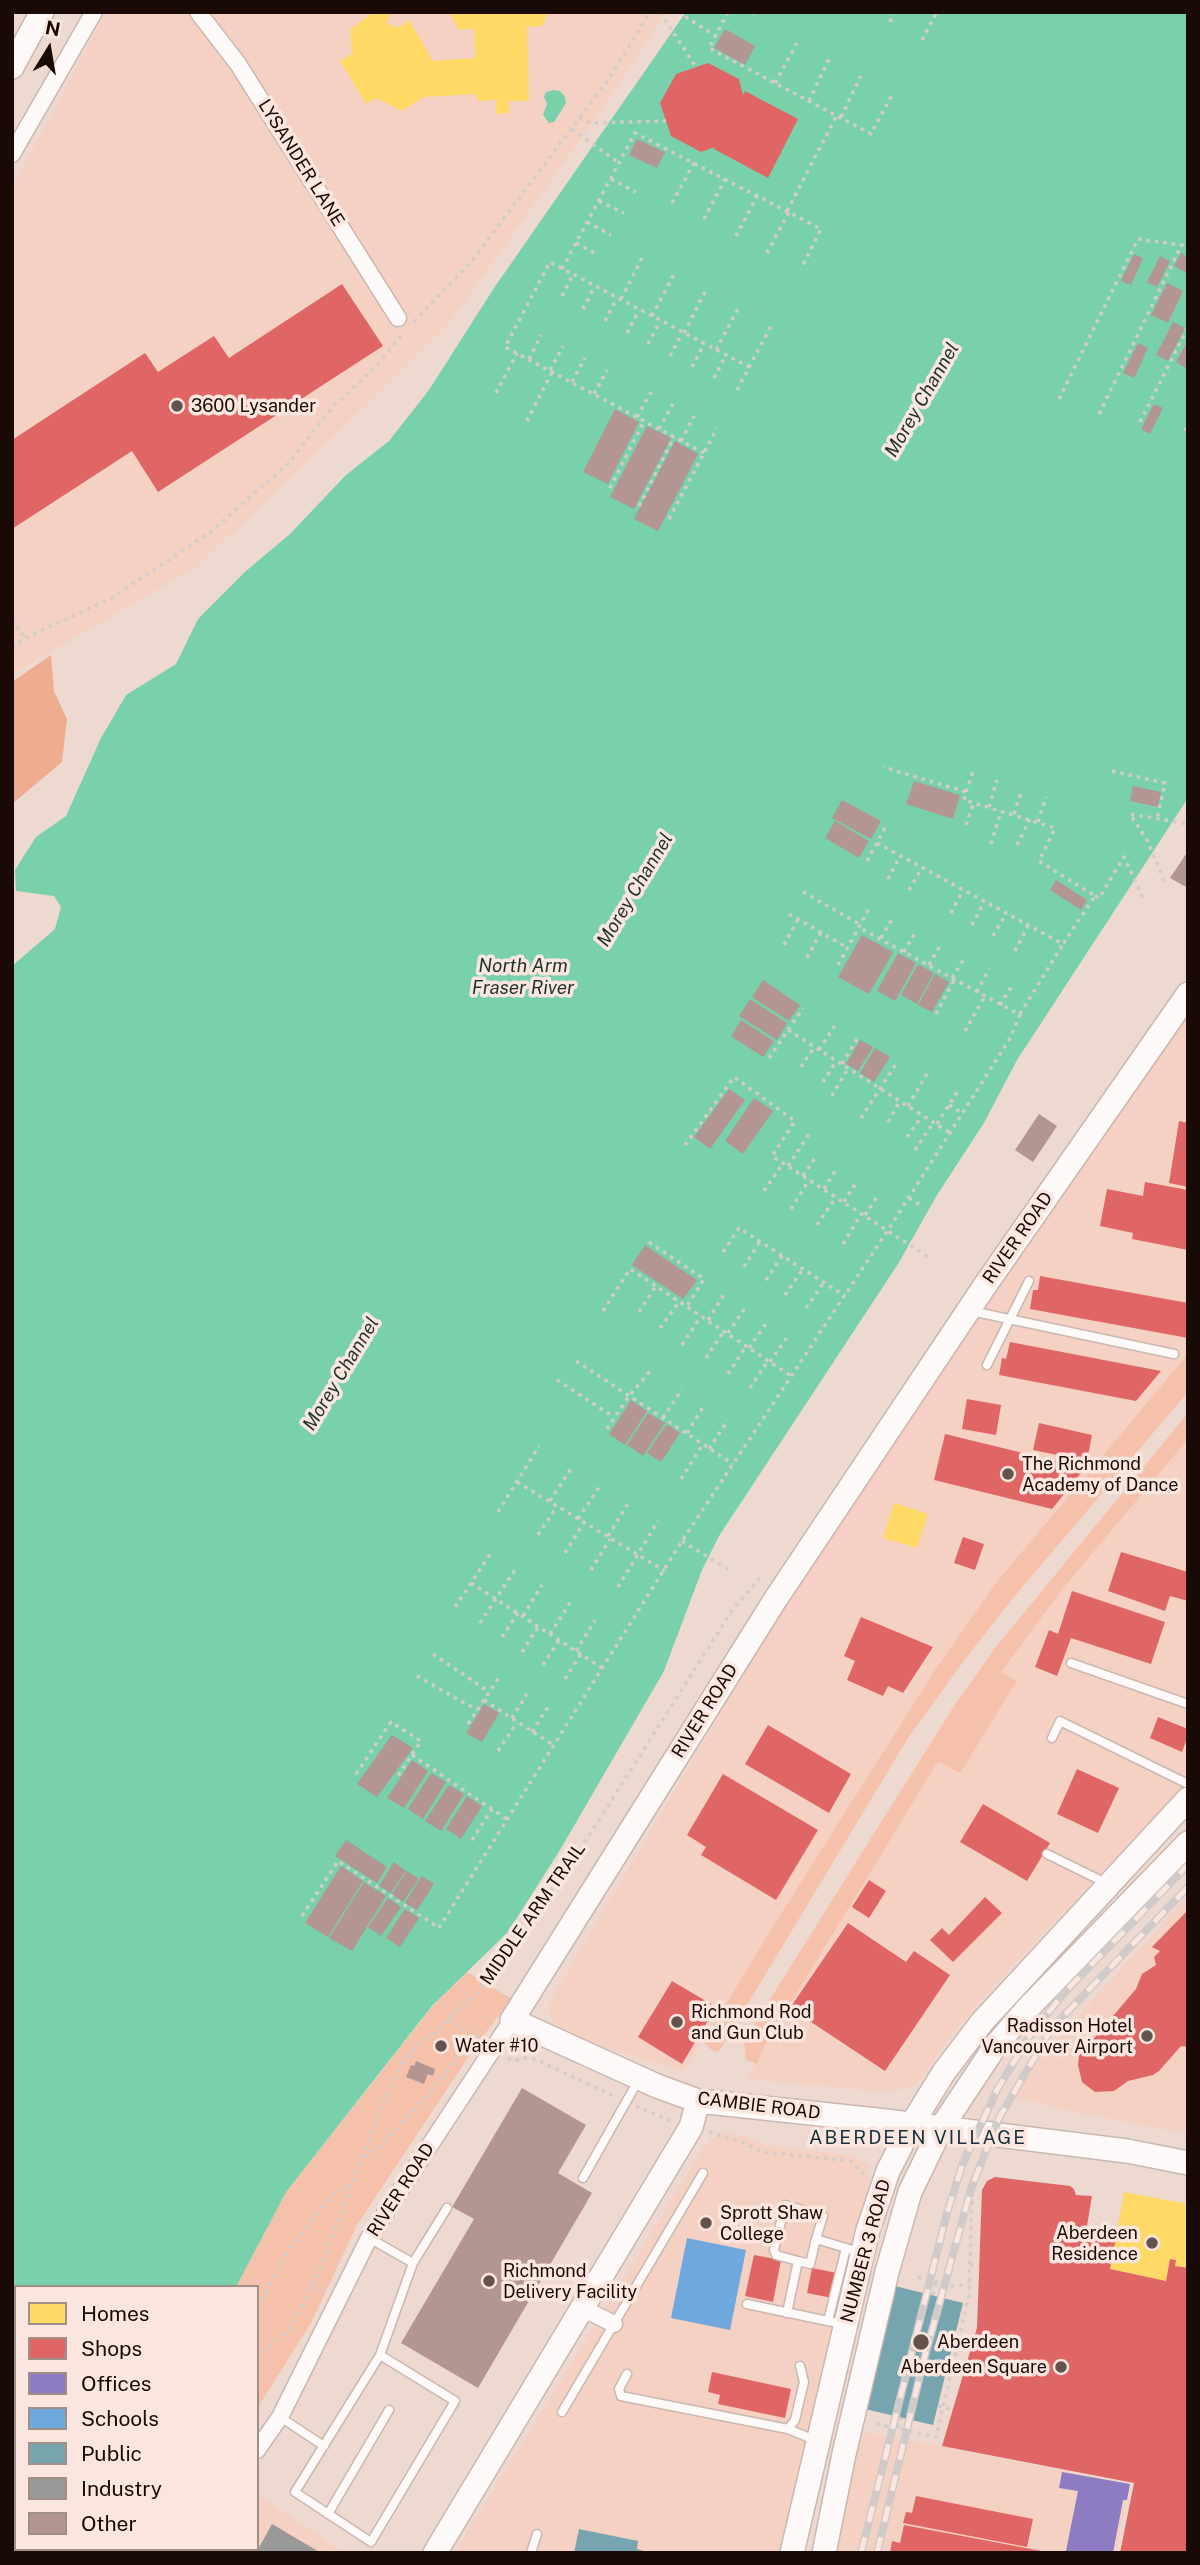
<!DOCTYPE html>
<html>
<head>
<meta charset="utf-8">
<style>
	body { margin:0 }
	#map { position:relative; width:1200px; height:2565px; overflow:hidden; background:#eed9d1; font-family:"Public Sans",sans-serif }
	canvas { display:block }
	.frame { position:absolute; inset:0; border:14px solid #1a0a05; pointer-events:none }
	.legend { position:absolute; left:14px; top:2285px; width:245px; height:266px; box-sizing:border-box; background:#fae6de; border:2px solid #a08e87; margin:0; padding:9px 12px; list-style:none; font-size:21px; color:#1a0a05 }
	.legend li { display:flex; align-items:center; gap:14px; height:35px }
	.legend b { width:35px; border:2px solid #a08e87 }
	.north { position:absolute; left:14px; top:14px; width:70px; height:70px; -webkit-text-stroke:5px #fae6de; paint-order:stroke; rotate:11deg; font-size:19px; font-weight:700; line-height:28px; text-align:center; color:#1a0a05 }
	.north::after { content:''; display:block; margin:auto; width:24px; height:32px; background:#1a0a05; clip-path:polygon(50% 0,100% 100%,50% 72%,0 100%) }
</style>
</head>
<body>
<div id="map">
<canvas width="1200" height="2565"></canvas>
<div class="frame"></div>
<ul class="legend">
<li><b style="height:19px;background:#ffd966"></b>Homes</li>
<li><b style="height:19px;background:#e06666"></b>Shops</li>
<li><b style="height:19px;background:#8e7cc3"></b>Offices</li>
<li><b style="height:19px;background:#6fa8dc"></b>Schools</li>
<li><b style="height:19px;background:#76a5af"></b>Public</li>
<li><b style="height:19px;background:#999"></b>Industry</li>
<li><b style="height:19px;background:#b39591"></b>Other</li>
</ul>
<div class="north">N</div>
</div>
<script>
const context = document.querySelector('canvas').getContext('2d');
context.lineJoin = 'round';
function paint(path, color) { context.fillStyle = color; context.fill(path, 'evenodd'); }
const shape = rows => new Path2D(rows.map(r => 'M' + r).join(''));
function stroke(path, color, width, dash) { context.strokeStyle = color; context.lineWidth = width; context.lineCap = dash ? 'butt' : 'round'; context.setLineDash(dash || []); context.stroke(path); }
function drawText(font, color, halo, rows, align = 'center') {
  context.font = font + ' "Public Sans",sans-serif'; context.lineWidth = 7; context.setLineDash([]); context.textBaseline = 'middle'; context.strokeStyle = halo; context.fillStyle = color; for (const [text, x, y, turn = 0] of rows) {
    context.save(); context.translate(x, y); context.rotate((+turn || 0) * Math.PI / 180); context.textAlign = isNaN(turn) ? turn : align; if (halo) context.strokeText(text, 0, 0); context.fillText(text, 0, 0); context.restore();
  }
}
const built = shape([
	[106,12,666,12,610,98,449,324,314,456,195,568,12,674,12,188],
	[1188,1009,1188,1363,977,1613,683,2071,602,2047,561,2029,553,2022,549,2010,553,1996,784,1606,983,1305],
	[1188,1436,1188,1781,990,1990,947,2041,920,2081,913,2086,889,2092,748,2079,863,1861,1051,1595],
	[1188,1896,1188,2134,1060,2109,1015,2096,1036,2062],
	[733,2133,769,2146,854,2156,868,2166,869,2173,868,2190,779,2553,454,2553,614,2295,701,2150,713,2138],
	[861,2431,1130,2484,1116,2553,834,2553],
	[257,2494,345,2553,202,2553,205,2549,257,2549]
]);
const green = shape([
	[1188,1354,1188,1392,1014,1597,966,1658,908,1738,720,2050,714,2052,703,2042,767,1936,935,1670,996,1583],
	[1188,1413,1188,1439,1060,1592,1001,1672,1017,1681,960,1773,938,1761,764,2047,757,2064,746,2060,744,2041,952,1709,995,1648],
	[467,1972,512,1999,477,2044,357,2225,311,2323,257,2409,257,2287,236,2287,286,2192,433,2006]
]);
const forest = shape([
	[51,655,54,691,67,719,62,762,12,804,12,682]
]);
const water = shape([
	[686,12,1188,12,1188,798,1017,1060,984,1123,937,1195,898,1264,719,1536,702,1570,664,1671,560,1850,508,1932,432,2006,286,2192,236,2287,16,2287,16,2549,83,2549,80,2553,12,2553,12,966,55,929,61,907,54,896,16,891,15,870,36,837,66,816,101,738,126,695,176,664,198,619,246,571,290,534,346,475,389,441,429,390,494,288],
	[554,90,560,91,565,97,566,103,554,122,549,123,543,115,547,104,544,97,546,92]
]);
const homes = shape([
	[373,12,392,12,386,23,398,28,409,20,433,61,475,58,474,29,458,29,449,12,549,12,542,26,527,27,529,101,509,101,509,113,496,114,496,100,477,101,476,94,424,97,402,111,376,98,366,104,340,61,352,54,350,30],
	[894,1503,928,1514,917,1548,883,1538],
	[1124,2192,1188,2204,1188,2268,1175,2266,1176,2260,1170,2259,1166,2281,1110,2269]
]);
const shops = shape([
	[708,63,739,79,743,95,745,91,798,119,768,178,714,149,715,147,701,152,671,136,660,103,676,74],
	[342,284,383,346,158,492,132,451,12,529,12,440,145,353,158,372,214,336,229,358],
	[1179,1121,1188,1123,1188,1187,1169,1183],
	[1145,1182,1188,1190,1188,1250,1132,1239,1133,1233,1100,1226,1107,1189,1143,1196],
	[1040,1276,1188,1303,1188,1338,1030,1309,1033,1290,1038,1290],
	[1010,1342,1161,1371,1136,1401,999,1375,1002,1358,1006,1359],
	[967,1399,1001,1405,996,1435,962,1429],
	[1039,1423,1092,1435,1087,1461,1033,1450],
	[945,1434,1085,1468,1052,1509,934,1480],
	[963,1537,984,1544,975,1570,954,1563],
	[1121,1552,1188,1572,1188,1601,1170,1596,1165,1611,1108,1591],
	[1072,1591,1165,1622,1151,1664,1071,1638,1057,1676,1035,1667,1049,1630,1058,1634],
	[861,1617,933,1647,903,1693,888,1686,883,1696,847,1680,855,1661,844,1656],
	[1158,1717,1188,1729,1188,1736,1182,1752,1150,1738],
	[768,1725,851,1774,829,1813,745,1764],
	[1077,1769,1119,1788,1098,1833,1057,1814],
	[723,1774,818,1830,776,1900,701,1855,706,1847,687,1835],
	[983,1804,1050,1843,1027,1881,960,1842],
	[869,1880,886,1891,869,1918,852,1907],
	[985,1897,1002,1913,953,1962,930,1940,942,1928,949,1935],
	[1188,1910,1188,2047,1181,2046,1159,2071,1153,2075,1128,2081,1114,2091,1095,2092,1082,2082,1078,2065,1079,2056,1136,1989,1142,1974,1156,1965,1154,1957,1160,1951,1152,1947],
	[848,1923,906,1962,914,1951,950,1975,885,2071,790,2008],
	[672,1981,716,2007,682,2064,638,2037],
	[995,2177,1070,2186,1074,2189,1076,2195,1092,2196,1085,2238,1118,2227,1110,2269,1166,2281,1170,2259,1176,2260,1175,2266,1188,2268,1188,2553,1120,2553,1134,2483,942,2446,977,2328,982,2190,987,2181],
	[754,2255,781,2260,773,2302,745,2296],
	[812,2268,837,2273,832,2298,807,2293],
	[712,2372,791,2389,785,2418,718,2404,720,2395,708,2392],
	[916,2496,1033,2519,1027,2547,903,2523,906,2512,912,2513],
	[904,2525,1042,2551,1042,2553,890,2553,892,2541,900,2543]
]);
const offices = shape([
	[1062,2472,1130,2484,1127,2500,1123,2500,1113,2553,1066,2551,1078,2491,1059,2488]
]);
const schools = shape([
	[687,2238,746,2250,730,2330,671,2318]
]);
const public = shape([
	[895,2286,963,2303,933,2425,865,2409],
	[579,2529,638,2541,637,2549,650,2553,574,2553]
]);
const industry = shape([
	[272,2524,321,2553,256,2553]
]);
const building = shape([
	[725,29,755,46,745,65,714,48],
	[637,139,665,152,657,168,629,155],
	[1181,253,1188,257,1188,274,1174,266],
	[1134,254,1143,258,1131,285,1121,281],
	[1160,256,1170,261,1157,287,1147,282],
	[1167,283,1183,291,1168,323,1151,315],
	[1173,322,1185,328,1168,361,1156,355],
	[1188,340,1188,369,1176,362],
	[1138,343,1148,348,1134,378,1123,373],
	[1154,404,1163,408,1150,434,1141,429],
	[615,409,639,422,608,484,583,472],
	[647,426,671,438,634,509,610,497],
	[675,441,698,454,658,531,634,519],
	[914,781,960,795,953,819,906,804],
	[1133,786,1161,792,1158,807,1130,801],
	[842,800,881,821,871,839,832,818],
	[835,821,869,841,859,858,825,838],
	[1188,851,1188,888,1170,878],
	[1056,880,1087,900,1081,910,1050,890],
	[862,935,893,952,869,994,838,977],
	[898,953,916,963,895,1001,877,991],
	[918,964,934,973,917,1004,901,995],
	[935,974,949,982,932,1012,918,1005],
	[763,980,800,1005,789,1021,752,997],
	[750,999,787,1023,777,1040,739,1016],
	[741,1020,774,1041,763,1057,731,1036],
	[860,1040,873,1047,858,1071,846,1064],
	[875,1048,890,1057,874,1082,860,1073],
	[729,1089,745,1100,710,1149,694,1137],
	[754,1098,773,1111,743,1154,725,1141],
	[1039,1114,1057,1126,1033,1162,1015,1150],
	[645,1245,697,1280,683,1299,632,1265],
	[631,1400,647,1411,625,1445,609,1434],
	[648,1413,665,1423,643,1456,627,1445],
	[667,1424,680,1433,661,1462,647,1453],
	[484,1704,499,1713,482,1742,466,1733],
	[392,1735,413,1748,377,1797,357,1784],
	[412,1760,428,1771,404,1808,387,1798],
	[431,1773,446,1782,423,1819,408,1809],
	[449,1785,464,1794,441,1831,425,1821],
	[467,1796,482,1806,461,1839,446,1829],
	[346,1840,387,1867,377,1883,335,1856],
	[394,1862,406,1871,391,1893,379,1886],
	[341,1866,363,1881,328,1937,305,1923],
	[407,1871,419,1879,403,1902,392,1894],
	[422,1876,434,1884,417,1910,405,1903],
	[364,1882,386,1896,352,1951,329,1938],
	[388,1898,401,1907,381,1936,368,1927],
	[405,1909,419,1918,400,1947,386,1938],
	[416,2061,435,2069,433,2076,428,2074,424,2084,406,2077,411,2065,414,2066],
	[522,2088,586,2125,558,2173,592,2193,478,2388,401,2343,474,2219,452,2207]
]);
const path = shape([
	[660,12,696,67],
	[678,12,716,36],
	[728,12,709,48,871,134,893,93],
	[752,12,758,16],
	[890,22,894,12],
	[922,40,937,12],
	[775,83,797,43],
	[809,101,829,59],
	[841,117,861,76],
	[579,118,590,123,666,121],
	[572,129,619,163],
	[611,179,636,192],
	[599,201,624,213],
	[672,203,694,163],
	[787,211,837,115],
	[704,219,725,179],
	[587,222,611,235],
	[736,236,757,196],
	[576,243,598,255],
	[767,253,789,212],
	[562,269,635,133,821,229,801,269],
	[562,296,573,274],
	[621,299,642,258],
	[583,309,595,286],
	[652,316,674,274],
	[605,321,617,298],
	[414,322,474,258,608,80,650,12],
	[627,333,639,310],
	[684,333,706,290],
	[648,344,660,321],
	[716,350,739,307],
	[670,356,682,333],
	[529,359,541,335],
	[692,367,704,344],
	[550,370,563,346],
	[714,378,726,355],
	[572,382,585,358],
	[737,390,771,326],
	[496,393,517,353],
	[594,394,607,370],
	[1059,399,1138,239,1188,246],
	[1099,414,1182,244],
	[637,417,651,392],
	[527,421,552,372],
	[1140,422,1188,327],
	[659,429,673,404],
	[1185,431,1188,425],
	[681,441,694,416],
	[704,453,505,347,550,262,749,367],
	[610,488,644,421],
	[639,506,674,437],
	[669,519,717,428],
	[12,619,25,638],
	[12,648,25,638,112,598,213,530,288,464,332,408,377,365,402,335],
	[1112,771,1165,783,1157,819],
	[966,792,973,772],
	[989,807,997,780],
	[1014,814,1022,790],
	[1038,822,1046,797],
	[966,825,974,802],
	[877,843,1063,944,1095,896,1039,861,1055,828,964,800,966,792,883,767],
	[991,844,1001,811],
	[1017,845,1030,819],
	[867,861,887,824],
	[888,879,900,856],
	[1164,881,1147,840,1130,814,1188,824],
	[909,890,922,868],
	[803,892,861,925],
	[1095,896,1099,898,1124,857,1143,898],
	[951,913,963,890],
	[789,914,848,948],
	[972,925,984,902],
	[993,936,1006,914],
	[881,938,892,919],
	[784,945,798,919],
	[1015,951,1028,926],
	[904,952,915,933],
	[807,958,821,932],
	[838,965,870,907],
	[929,965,940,946],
	[952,978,964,959],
	[977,992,989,969],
	[1000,1005,1012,986],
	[936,1014,954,980],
	[1020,1014,1063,944],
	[788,1030,950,1133],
	[965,1031,985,996],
	[819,1050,835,1025],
	[769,1058,803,1008],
	[842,1064,857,1039],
	[801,1067,814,1047],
	[823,1082,836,1061],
	[832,1096,848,1068],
	[949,1105,962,1113],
	[908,1106,929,1070],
	[861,1118,896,1064],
	[888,1122,900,1101],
	[937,1124,959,1089],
	[907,1137,922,1116],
	[685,1145,734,1077,795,1121,772,1156,928,1257],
	[915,1150,933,1123],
	[788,1166,809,1134],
	[803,1176,817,1155],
	[824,1189,837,1168],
	[764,1191,783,1163],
	[909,1198,923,1207],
	[844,1202,857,1181],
	[791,1209,809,1180],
	[865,1215,879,1194],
	[817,1225,836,1197],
	[649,1242,704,1279,687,1306],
	[843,1244,862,1213],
	[723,1252,739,1228,845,1296],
	[744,1267,760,1241],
	[766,1280,782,1256],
	[785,1295,803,1269],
	[806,1308,824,1282],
	[603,1311,630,1269,791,1376],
	[639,1312,656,1286],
	[708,1320,724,1294],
	[660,1328,679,1302],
	[728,1333,745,1308],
	[682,1345,701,1316],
	[749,1348,767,1322],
	[706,1358,724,1331],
	[576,1361,733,1464],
	[770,1362,788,1336],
	[728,1374,746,1346],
	[557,1380,614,1417],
	[750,1388,768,1361],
	[663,1418,682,1389],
	[607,1429,629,1396,651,1370],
	[687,1433,705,1404],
	[709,1449,728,1420],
	[681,1479,703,1444],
	[517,1482,665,1571],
	[550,1501,572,1467],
	[498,1512,539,1446],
	[578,1519,601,1484],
	[538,1535,557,1506],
	[608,1536,629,1502],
	[682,1541,729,1570],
	[565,1553,584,1522],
	[591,1570,610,1539],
	[471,1583,602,1668],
	[618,1587,658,1521],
	[455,1607,491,1553],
	[523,1616,542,1585],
	[480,1623,516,1568],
	[550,1634,570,1603],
	[502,1637,518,1613],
	[576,1651,595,1620],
	[522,1652,538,1627],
	[433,1654,488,1691],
	[543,1665,559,1640],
	[417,1676,477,1710],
	[565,1679,581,1654],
	[484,1700,553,1745],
	[512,1718,527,1694],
	[468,1724,500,1676],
	[532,1732,548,1707],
	[498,1751,517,1722],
	[412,1755,508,1820],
	[356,1774,391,1722,421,1741,396,1779],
	[472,1840,492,1809],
	[302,1916,338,1861,439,1928,682,1541,888,1230,1009,1040,1020,1015,860,928],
	[448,2019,472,2035],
	[508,2058,512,2061,526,2058,537,2060,614,2096],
	[636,2106,671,2121],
	[709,2132,742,2142,762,2152,851,2161,864,2174],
	[363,2156,378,2149,443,2078,472,2035,480,2037],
	[970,2265,979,2265],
	[918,2277,950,2286,969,2284],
	[312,2286,325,2293],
	[933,2295,936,2282],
	[257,2308,285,2256,314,2217,333,2195,351,2183],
	[257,2358,289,2330,302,2307,322,2264,390,2086,405,2059,482,1988,516,1942,590,1834,733,1609,760,1578],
	[876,2424,936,2437,969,2296,973,2170],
	[898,2428,901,2417],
	[104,2553,106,2549]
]);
const lane = shape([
	[971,1311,1174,1354],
	[987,1365,1029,1281],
	[1071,1663,1188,1704],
	[1052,1738,1060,1721,1188,1784],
	[1047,1854,1106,1883],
	[583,2178,638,2081],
	[369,2238,413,2263,447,2208],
	[798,2261,810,2264,816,2239],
	[747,2304,842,2324],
	[787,2313,798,2261,776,2255,774,2250,785,2205,823,2216,816,2239,859,2252],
	[828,2321,846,2248],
	[380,2355,455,2401,371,2542,295,2492,380,2355],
	[380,2355,413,2263],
	[627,2374,619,2389,621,2396,788,2429,817,2441],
	[562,2412,703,2173],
	[280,2417,324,2446],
	[788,2429,795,2420,804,2382,800,2366],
	[328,2514,389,2410],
	[531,2553,537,2534]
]);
const street = shape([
	[198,12,238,64,398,318],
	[12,154,94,12],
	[582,2308,614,2324],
	[257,2450,280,2417,369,2238,512,2020],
	[184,2553,187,2549]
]);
const secondary = shape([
	[12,67,42,12],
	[1188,994,986,1284,775,1600,512,2020,657,2086,698,2101,886,2121,1127,2151,1188,2163],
	[435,2553,691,2127,698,2101],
	[792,2553,868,2230,888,2171,912,2124,944,2072,982,2022,1188,1799],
	[824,2553,844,2454,887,2272,910,2192,941,2128,996,2045,1027,2009,1188,1843]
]);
const rail = shape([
	[861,2553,947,2213,963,2163,997,2090,1029,2037,1064,1993,1188,1865],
	[877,2553,923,2363,971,2189,999,2118,1052,2028,1188,1887]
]);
const pathBridge = shape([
	[938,2406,954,2410]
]);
const markers = [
	[177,406,7,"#64524c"],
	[1008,1474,7,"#64524c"],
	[677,2022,7,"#64524c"],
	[1147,2036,7,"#64524c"],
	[441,2046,7,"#64524c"],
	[706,2223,7,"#64524c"],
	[1152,2243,7,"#64524c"],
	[489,2281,7,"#64524c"],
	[921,2342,9,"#64524c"],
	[1061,2367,7,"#64524c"]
];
const streetNames = [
	["LYSANDER LANE",301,163,58],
	["RIVER ROAD",1018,1238,-55],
	["RIVER ROAD",705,1711,-58],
	["MIDDLE ARM TRAIL",533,1914,-55],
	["CAMBIE ROAD",759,2106,7],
	["RIVER ROAD",401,2190,-57],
	["NUMBER 3 ROAD",866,2251,-75]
];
const poiNames = [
	["3600 Lysander",191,406],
	["The Richmond",1022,1464],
	["Academy of Dance",1022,1485],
	["Richmond Rod",691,2012],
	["and Gun Club",691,2033],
	["Radisson Hotel",1133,2026,"right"],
	["Vancouver Airport",1133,2047,"right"],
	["Water #10",455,2046],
	["Sprott Shaw",720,2213],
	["College",720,2234],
	["Aberdeen",1138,2233,"right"],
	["Residence",1138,2254,"right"],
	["Richmond",503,2271],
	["Delivery Facility",503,2292],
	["Aberdeen",937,2342],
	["Aberdeen Square",1047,2367,"right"]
];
const waterNames = [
	["Morey Channel",922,400,-60],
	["Morey Channel",635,890,-59],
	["North Arm",523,966],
	["Fraser River",523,988],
	["Morey Channel",341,1374,-59]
];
const neighbourhoodNames = [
	["ABERDEEN VILLAGE",918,2138]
];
paint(built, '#f4d1c3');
paint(green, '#f6c1ab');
paint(forest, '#efad90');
paint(water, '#78d1aa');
paint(homes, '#ffd966');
paint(shops, '#e06666');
paint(offices, '#8e7cc3');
paint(schools, '#6fa8dc');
paint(public, '#76a5af');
paint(industry, '#999');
paint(building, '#b39591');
stroke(lane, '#c9b7b0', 11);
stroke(street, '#c9b7b0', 19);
stroke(secondary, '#c9b7b0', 26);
stroke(path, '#d3ccc9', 3.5, [3.5, 5]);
stroke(lane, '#fcf9f8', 8);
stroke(street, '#fcf9f8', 16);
stroke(secondary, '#fcf9f8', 23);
stroke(rail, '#d0cac8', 8);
stroke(rail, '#fae6de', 5, [16]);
stroke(pathBridge, '#d3ccc9', 3.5, [3.5, 5]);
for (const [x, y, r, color] of markers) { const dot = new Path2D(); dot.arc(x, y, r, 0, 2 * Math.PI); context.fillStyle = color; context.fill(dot); stroke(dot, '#fae6de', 2.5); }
drawText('18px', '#1a0a05', '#fae6de', streetNames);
drawText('18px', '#1a0a05', '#fae6de', poiNames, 'left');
drawText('italic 19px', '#1e342a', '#fae6de', waterNames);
context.letterSpacing = '2px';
drawText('19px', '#13303b', '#fae6de', neighbourhoodNames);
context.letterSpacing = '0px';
</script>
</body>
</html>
